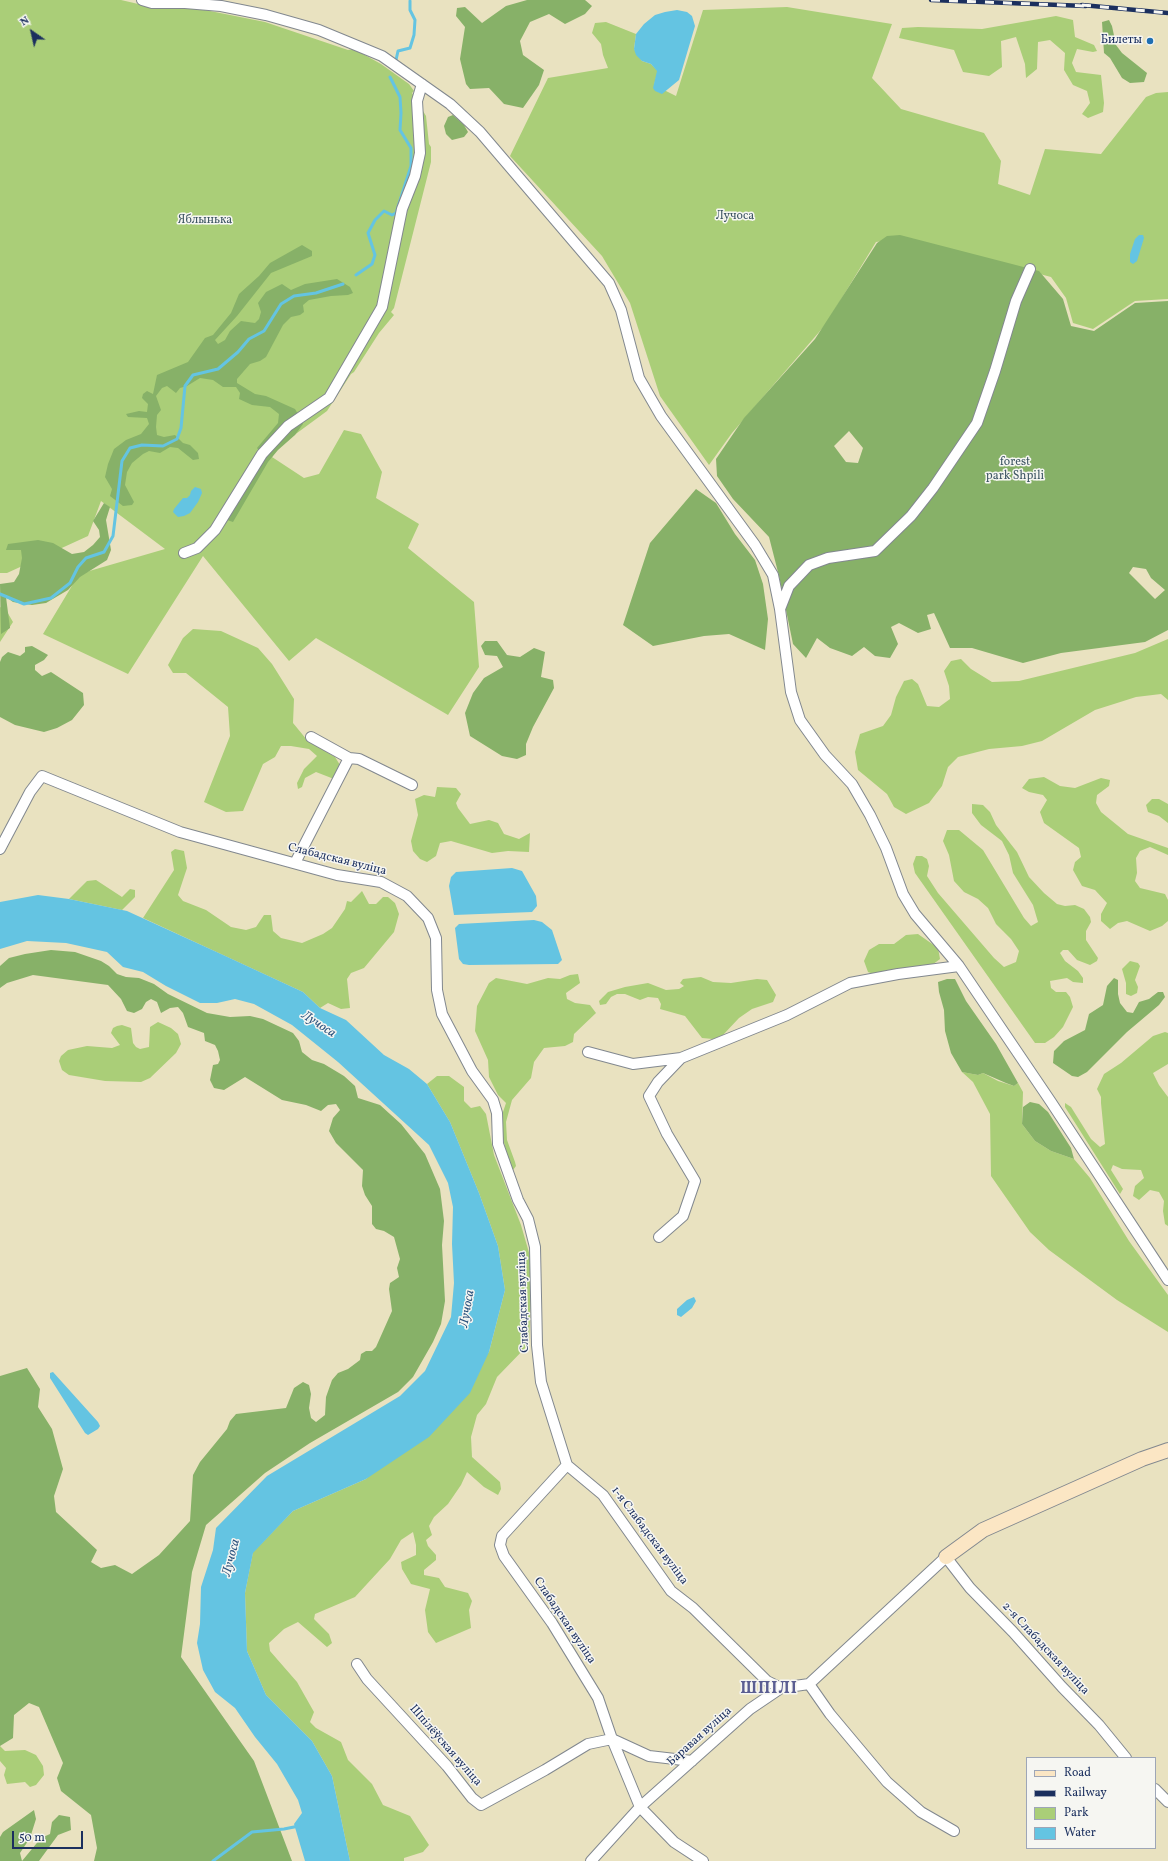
<!DOCTYPE html>
<html>
<head>
<meta charset="utf-8">
<style>
	body { margin:0 }
	#map { position:relative; width:1168px; height:1861px; overflow:hidden; background:#e9e2c0; font-family:Vollkorn,serif }
	canvas { display:block }
	.legend { position:absolute; left:1026px; top:1757px; width:130px; height:92px; box-sizing:border-box; background:#f6f6f2; border:1px solid #9ea6b7; margin:0; padding:5px 7px; list-style:none; font-size:12px; color:#1b2f5e }
	.legend li { display:flex; align-items:center; gap:8px; height:20px }
	.legend b { width:20px; border:1px solid #9ea6b7 }
	.north { position:absolute; left:12px; top:12px; width:40px; height:40px; -webkit-text-stroke:3px #f6f6f2; paint-order:stroke; rotate:326deg; font-size:11px; font-weight:700; line-height:16px; text-align:center; color:#1b2f5e }
	.north::after { content:''; display:block; margin:auto; width:14px; height:18px; background:#1b2f5e; clip-path:polygon(50% 0,100% 100%,50% 72%,0 100%) }
	.scale { position:absolute; left:12px; top:1831px; width:71px; height:18px; box-sizing:border-box; border:2px solid #1b2f5e; border-top:0; padding-left:5px; font-size:12px; line-height:14px; white-space:nowrap; color:#1b2f5e; -webkit-text-stroke:3px #f6f6f2; paint-order:stroke }
</style>
</head>
<body>
<div id="map">
<canvas width="1168" height="1861"></canvas>
<ul class="legend">
<li><b style="height:5px;background:#fbe6c4"></b>Road</li>
<li><b style="height:5px;background:#1b2f5e"></b>Railway</li>
<li><b style="height:11px;background:#aace78"></b>Park</li>
<li><b style="height:11px;background:#64c4e2"></b>Water</li>
</ul>
<div class="north">N</div>
<div class="scale">50 m</div>
</div>
<script>
const context = document.querySelector('canvas').getContext('2d');
context.lineJoin = 'round';
function paint(path, color) { context.fillStyle = color; context.fill(path, 'evenodd'); }
const shape = rows => new Path2D(rows.map(r => 'M' + r).join(''));
function stroke(path, color, width, dash) { context.strokeStyle = color; context.lineWidth = width; context.lineCap = dash ? 'butt' : 'round'; context.setLineDash(dash || []); context.stroke(path); }
function drawText(font, color, halo, rows, align = 'center') {
  context.font = font + ' Vollkorn,serif'; context.lineWidth = 3; context.setLineDash([]); context.textBaseline = 'middle'; context.strokeStyle = halo; context.fillStyle = color; for (const [text, x, y, turn = 0] of rows) {
    context.save(); context.translate(x, y); context.rotate((+turn || 0) * Math.PI / 180); context.textAlign = isNaN(turn) ? turn : align; if (halo) context.strokeText(text, 0, 0); context.fillText(text, 0, 0); context.restore();
  }
}
const green = shape([
	[0,0,121,0,160,9,190,7,265,22,348,50,354,49,381,64,409,84,414,91,412,93,426,116,429,144,431,147,431,162,394,308,391,312,394,315,379,333,354,372,351,374,327,411,278,447,272,457,304,478,319,474,344,430,361,434,382,472,376,498,419,524,408,548,474,602,479,667,448,715,316,638,289,661,203,556,128,674,43,634,79,574,165,549,101,501,88,536,7,573,0,573],
	[787,7,892,24,872,78,901,109,984,133,1001,161,998,184,1030,195,1045,149,1101,154,1146,97,1156,93,1168,92,1168,299,1135,301,1093,329,1073,323,1066,298,1051,277,905,238,876,242,826,324,732,433,709,465,660,396,630,303,602,256,510,156,548,78,608,68,603,55,601,44,592,33,595,23,606,22,636,34,634,49,642,61,651,64,658,71,654,85,676,96,703,10],
	[1056,16,1073,20,1075,37,1094,45,1097,51,1093,52,1077,49,1072,63,1076,72,1101,75,1104,103,1103,112,1088,118,1082,114,1090,103,1087,91,1073,85,1064,70,1065,53,1050,40,1038,42,1037,69,1026,78,1025,64,1016,37,1001,41,1002,67,989,76,963,72,954,50,899,38,902,28,918,27,982,29],
	[0,607,6,610,13,622,0,642],
	[193,629,221,631,258,648,272,664,294,699,293,723,307,740,335,757,340,765,334,779,316,772,305,778,302,787,298,789,297,783,304,769,317,756,309,749,291,746,281,746,275,757,263,764,243,811,226,812,204,802,230,736,228,707,186,673,173,673,168,665,183,638],
	[1168,639,1168,700,1161,694,1136,697,1095,710,1042,741,1022,746,989,749,958,757,948,767,942,786,929,803,906,814,894,807,887,794,858,770,855,752,860,734,883,726,891,715,896,697,904,681,912,679,918,684,927,706,939,707,950,699,949,686,944,671,951,661,961,659,971,669,992,682,1019,681,1135,653],
	[1044,777,1060,786,1075,788,1101,778,1110,780,1109,786,1097,795,1096,803,1101,812,1128,834,1168,848,1168,855,1150,847,1140,851,1136,858,1137,873,1135,881,1140,888,1165,894,1168,900,1168,921,1162,926,1150,931,1127,921,1118,923,1110,929,1101,921,1101,914,1107,903,1095,890,1082,886,1073,870,1075,862,1081,857,1079,848,1044,823,1040,812,1047,800,1043,795,1029,792,1022,788,1029,779],
	[437,787,456,788,461,794,456,803,458,808,470,824,489,820,498,823,504,834,519,839,530,833,529,852,508,851,492,853,451,841,440,843,436,856,427,862,420,859,413,851,411,841,418,815,415,799,424,795,435,797],
	[1152,799,1159,799,1168,804,1168,823,1159,816,1148,812,1146,805],
	[972,804,983,805,990,812,996,825,1017,852,1029,877,1044,893,1057,904,1065,906,1075,905,1084,909,1090,917,1091,922,1086,931,1086,940,1098,958,1097,961,1090,965,1077,960,1068,950,1063,950,1060,953,1065,961,1078,971,1083,978,1083,983,1073,982,1067,978,1050,981,1051,988,1056,992,1066,992,1070,997,1073,1007,1063,1027,1054,1037,1045,1043,1035,1043,915,873,913,864,916,856,922,856,927,859,929,866,927,876,938,893,994,958,1004,967,1016,962,1019,951,1011,939,996,924,988,908,978,899,964,892,954,881,949,855,943,841,947,830,959,830,983,850,1024,918,1031,926,1038,922,1033,905,1013,873,1009,855,1002,841,981,825,972,813],
	[175,849,184,851,187,868,178,895,183,901,206,910,231,927,246,930,256,927,264,915,271,915,273,931,281,938,302,943,323,934,332,928,345,909,347,901,351,902,362,891,369,904,376,904,383,897,388,897,395,903,399,914,394,932,364,968,351,973,347,979,350,1008,341,1009,328,1003,320,1008,303,992,143,918,174,870,171,852],
	[96,880,122,897,130,889,135,890,135,897,122,910,69,899,87,881],
	[918,934,938,948,940,959,932,965,876,975,868,972,864,961,869,950,879,944,894,944,906,935],
	[1130,961,1138,963,1140,966,1135,980,1138,987,1137,993,1131,996,1126,994,1126,983,1122,969],
	[578,974,580,983,566,993,567,999,575,1003,590,1005,596,1013,574,1034,573,1042,565,1046,544,1048,534,1062,531,1078,512,1100,506,1122,507,1140,515,1162,516,1166,513,1170,509,1164,502,1134,502,1115,506,1103,498,1095,489,1077,488,1060,475,1031,477,1006,489,983,496,978,527,984,548,978,560,979,570,975],
	[701,977,713,982,731,983,757,979,767,980,776,995,773,1002,752,1009,739,1018,723,1035,713,1039,702,1038,685,1016,660,1009,661,1004,658,998,648,997,640,1000,625,994,617,994,611,997,606,1004,600,1005,599,1001,608,992,625,987,648,983,666,990,679,989,684,986,680,983,683,979],
	[158,1022,171,1028,178,1034,181,1044,176,1053,150,1078,141,1082,105,1081,69,1075,62,1070,59,1061,61,1056,68,1050,87,1046,112,1048,120,1045,111,1033,113,1028,117,1026,122,1025,131,1028,133,1043,136,1047,140,1049,149,1047,150,1027],
	[1165,1032,1168,1033,1168,1064,1153,1073,1159,1085,1168,1097,1168,1226,1165,1224,1163,1211,1164,1201,1159,1192,1150,1190,1139,1200,1133,1196,1135,1186,1144,1178,1141,1170,1122,1169,1113,1165,1111,1170,1123,1189,1120,1194,1065,1107,1065,1103,1071,1107,1091,1139,1100,1147,1105,1144,1101,1103,1101,1097,1097,1089,1104,1074,1121,1063,1153,1036],
	[962,1072,978,1075,983,1073,998,1081,1014,1086,1018,1083,1023,1092,1022,1124,1035,1141,1051,1151,1074,1159,1090,1178,1129,1241,1168,1295,1168,1332,1117,1300,1049,1250,1030,1232,991,1176,990,1114,973,1082],
	[437,1076,449,1076,464,1087,464,1101,471,1108,480,1106,486,1114,494,1155,521,1225,532,1263,529,1344,497,1377,486,1404,477,1415,471,1437,472,1457,500,1482,501,1489,498,1495,484,1487,467,1472,461,1485,448,1504,434,1517,429,1526,432,1535,426,1540,428,1546,436,1555,436,1560,424,1570,424,1575,439,1578,445,1587,468,1593,472,1601,469,1610,471,1628,436,1643,428,1632,425,1610,430,1589,411,1584,402,1569,401,1562,416,1555,416,1545,413,1532,401,1540,390,1559,355,1597,315,1614,314,1619,329,1634,332,1643,327,1647,298,1622,284,1629,269,1643,270,1651,297,1682,314,1712,310,1722,316,1728,341,1742,348,1760,372,1784,383,1805,410,1816,429,1845,423,1852,404,1858,404,1861,350,1861,332,1776,312,1741,266,1695,247,1651,245,1593,253,1552,293,1511,366,1479,489,1352,505,1290,498,1246,479,1193,450,1122,427,1084],
	[0,1746,5,1751,25,1750,36,1755,43,1766,44,1775,36,1785,30,1787,25,1782,7,1784,4,1775,6,1768,0,1761]
]);
const forest = shape([
	[527,0,585,0,592,6,585,14,565,24,549,14,530,22,520,41,523,55,544,70,539,85,523,108,504,104,489,88,470,89,466,84,460,59,465,27,456,16,457,8,465,7,482,23,506,6],
	[1109,20,1112,26,1116,45,1122,53,1147,73,1144,82,1130,83,1122,78,1110,58,1104,53,1102,22],
	[453,115,464,125,468,132,464,137,452,140,446,134,444,126,448,117],
	[900,235,1039,271,1063,299,1071,326,1094,331,1135,303,1168,301,1168,630,1145,642,1061,653,1023,663,972,648,950,648,934,613,927,615,931,629,918,633,899,623,891,627,898,644,890,658,875,656,864,647,852,656,830,648,817,638,806,658,793,644,779,576,769,537,733,499,717,476,716,459,744,418,815,339,877,243,887,236],
	[849,431,863,448,858,463,846,462,834,446],
	[1133,567,1146,569,1151,578,1165,590,1155,599,1129,573],
	[302,245,312,251,312,256,271,273,237,316,215,340,218,344,225,340,230,331,241,321,255,323,259,319,261,312,258,303,266,292,282,284,291,290,305,284,337,279,350,287,353,293,348,295,331,296,309,300,303,305,304,312,300,315,291,317,283,325,266,357,260,361,250,364,237,379,237,383,255,394,266,396,295,409,302,421,303,424,295,435,278,450,268,462,233,522,227,520,260,452,257,448,278,423,279,414,270,407,252,405,239,399,240,393,236,387,223,387,213,380,200,378,187,386,180,388,176,393,167,386,162,388,156,396,161,410,157,415,156,427,157,435,164,437,175,435,183,443,190,445,198,453,199,459,193,460,178,448,170,447,160,453,149,451,143,454,132,463,127,472,125,485,134,502,132,505,123,506,110,496,112,489,105,477,108,464,114,449,126,440,141,434,149,424,147,418,128,417,126,414,139,411,147,412,148,404,142,398,143,394,147,391,153,394,157,375,188,362,205,338,213,335,231,313,239,294,259,276,270,263],
	[696,489,716,503,735,534,755,560,763,584,768,619,765,650,729,634,704,636,653,646,623,625,650,543],
	[104,503,110,507,106,520,111,550,107,560,80,577,68,590,46,603,32,605,13,602,6,597,10,628,1,634,0,584,14,582,19,574,22,558,21,550,6,550,8,544,38,540,53,543,72,554,84,552,93,545,100,537,99,530,93,521],
	[485,641,497,641,507,655,520,657,534,648,545,652,541,677,553,680,554,688,533,727,526,744,526,755,517,759,502,756,470,736,465,713,473,693,484,678,503,667,497,656,485,655,481,646],
	[32,646,48,655,44,660,35,665,35,670,42,676,51,672,83,693,84,705,72,720,57,728,44,732,15,725,0,717,0,662,2,657,8,652,20,656,25,652,25,647],
	[51,950,75,952,101,961,109,966,117,974,126,977,139,978,154,984,168,994,207,1013,230,1017,250,1016,263,1019,293,1033,299,1041,302,1052,312,1060,324,1064,344,1076,355,1086,358,1098,380,1105,401,1124,425,1154,440,1189,444,1221,442,1245,445,1301,441,1324,433,1342,413,1377,398,1392,310,1443,265,1473,206,1525,192,1572,181,1657,254,1761,292,1861,94,1861,97,1848,91,1815,61,1791,57,1778,63,1763,39,1707,29,1703,14,1715,13,1738,0,1746,0,1376,27,1368,40,1389,38,1407,52,1429,63,1469,54,1496,56,1512,97,1550,91,1562,101,1568,115,1565,132,1574,159,1555,190,1521,193,1475,200,1462,227,1429,230,1421,236,1414,286,1408,294,1388,303,1382,309,1385,311,1394,309,1408,311,1418,316,1422,325,1415,326,1397,332,1380,338,1373,348,1369,360,1360,361,1354,366,1351,372,1351,376,1347,392,1311,389,1289,390,1283,399,1277,397,1268,400,1259,394,1237,384,1231,376,1229,372,1224,372,1206,365,1195,362,1186,363,1170,336,1143,329,1131,333,1118,340,1110,336,1104,328,1105,321,1111,306,1105,282,1100,245,1077,224,1090,214,1088,210,1080,213,1065,218,1064,220,1060,218,1051,215,1045,205,1041,204,1033,188,1027,183,1013,178,1007,170,1008,161,1013,157,1002,151,999,146,1002,142,1009,134,1013,127,1011,121,999,108,985,33,975,7,983,0,988,0,966,9,958,25,954],
	[1114,978,1118,980,1118,994,1120,1003,1127,1012,1133,1013,1139,1002,1149,999,1158,992,1163,992,1165,997,1159,1005,1127,1032,1087,1072,1078,1077,1072,1076,1053,1063,1054,1051,1064,1041,1085,1030,1089,1014,1103,1005,1107,986],
	[947,979,955,979,966,1001,996,1044,1018,1083,1014,1086,1006,1083,983,1073,978,1075,962,1072,951,1053,945,1031,944,1010,939,992,938,982],
	[1030,1102,1039,1104,1048,1112,1071,1148,1074,1159,1051,1151,1035,1141,1022,1124,1023,1107],
	[34,1810,36,1819,30,1838,20,1853,22,1861,41,1838,50,1834,52,1822,59,1815,70,1817,71,1830,58,1835,39,1861,0,1861,0,1837,3,1832]
]);
const water = shape([
	[677,10,687,12,692,16,695,26,679,80,662,94,655,91,653,88,657,71,651,64,642,61,636,55,634,49,636,34,644,24,655,15,665,12],
	[1139,235,1143,235,1144,238,1137,261,1133,264,1130,262,1130,254,1135,239],
	[195,487,201,489,202,493,198,502,190,513,184,516,178,517,173,512,174,509,183,498,187,498,190,495,191,491],
	[512,868,522,871,536,896,537,906,532,912,454,915,449,886,451,877,456,872],
	[38,895,69,899,127,911,221,954,303,992,320,1008,346,1020,384,1055,409,1069,427,1084,450,1122,479,1193,498,1246,505,1290,489,1352,470,1393,429,1437,366,1479,293,1511,253,1553,245,1593,247,1651,266,1695,312,1741,332,1776,350,1861,305,1861,294,1824,302,1813,298,1800,277,1764,255,1737,235,1708,215,1692,203,1670,197,1643,200,1624,201,1587,213,1550,216,1528,267,1476,400,1396,425,1371,451,1317,454,1283,452,1244,453,1207,448,1183,429,1145,338,1062,292,1025,254,1004,235,999,217,1003,200,1003,166,986,143,972,123,967,107,952,66,943,27,941,0,949,0,902],
	[534,920,542,922,552,930,562,960,558,964,469,965,463,964,459,959,455,928,459,924],
	[694,1297,696,1301,692,1308,681,1317,677,1315,677,1309,687,1300],
	[53,1372,98,1422,100,1426,98,1429,88,1435,85,1433,50,1378,50,1373]
]);
const stream = shape([
	[396,60,398,51,410,48,414,35,415,20,410,10,410,1],
	[356,275,372,264,375,255,368,233,375,220,384,211,392,215,396,213,411,166,411,148,400,130,401,113,400,97,390,77],
	[0,594,24,604,51,598,70,583,78,567,86,558,104,552,113,536,122,461,130,448,142,445,163,446,177,439,181,428,185,386,193,375,218,369,238,352,249,339,264,331,281,304,294,296,316,293,343,284],
	[213,1861,252,1832,284,1829,299,1826]
]);
const street = shape([
	[142,0,152,3,185,3,221,6,266,15,319,30,382,56,450,104,480,132,609,283,621,310,639,378,661,416,755,545,773,575,780,609,791,692,800,720,825,755,852,784,870,815,886,848,903,894,915,914,959,966,1051,1102,1168,1280],
	[184,553,197,548,215,530,262,454,288,426,329,398,382,307,402,209,415,176,420,153,417,101,422,84],
	[780,609,789,586,809,565,828,558,875,551,911,516,933,488,977,423,995,371,1016,301,1030,269],
	[311,737,349,758,359,759,412,785],
	[0,849,30,792,42,776,180,832,337,875,381,882,407,896,428,918,436,938,437,990,442,1014,472,1071,493,1100,497,1113,498,1144,518,1200,528,1219,535,1247,537,1345,541,1382,567,1465,502,1536,500,1545,504,1556,552,1623,598,1698,612,1739,640,1807,674,1842,703,1861],
	[295,863,349,758],
	[588,1052,633,1064,681,1058,658,1082,649,1096,667,1134,695,1181,683,1216,659,1237],
	[681,1058,787,1015,850,983,898,974,959,966],
	[567,1465,603,1495,671,1591,693,1608,767,1681,781,1688],
	[357,1664,367,1679,447,1766,472,1798,481,1805,545,1770,588,1744,612,1739,649,1756,692,1761],
	[809,1684,830,1714,887,1782,921,1812,954,1831],
	[1155,1789,1168,1802],
	[591,1861,640,1807,750,1709,781,1688,809,1684,946,1557,970,1588,1013,1632,1062,1687,1099,1725,1126,1758]
]);
const secondary = shape([
	[946,1557,983,1530,1142,1459,1168,1450]
]);
const rail = shape([
	[931,0,1086,6],
	[1082,5,1168,13]
]);
const markers = [
	[1150,41,4,"#1f6fb2"]
];
const poiNames = [
	["Билеты",1142,41]
];
const parkNames = [
	["Лучоса",735,217],
	["Яблынька",205,221],
	["forest",1015,463],
	["park Shpili",1015,477]
];
const streetNames = [
	["Слабадская вуліца",337,860,14],
	["Слабадская вуліца",524,1302,-92],
	["1-я Слабадская вуліца",649,1536,53],
	["Слабадская вуліца",564,1621,56],
	["2-я Слабадская вуліца",1045,1649,47],
	["Баравая вуліца",700,1737,-42],
	["Шпілёўская вуліца",445,1746,49]
];
const waterNames = [
	["Лучоса",318,1025,33],
	["Лучоса",468,1309,-80],
	["Лучоса",232,1558,-75]
];
const districtNames = [
	["ШПІЛІ",769,1690]
];
paint(green, '#aace78');
paint(forest, '#87b168');
paint(water, '#64c4e2');
stroke(stream, '#64c4e2', 3);
stroke(street, '#82888f', 12);
stroke(secondary, '#82888f', 16);
stroke(street, '#fff', 10);
stroke(secondary, '#fbe6c4', 14);
stroke(rail, '#1b2f5e', 4.5);
stroke(rail, '#f6f6f2', 3, [9]);
for (const [x, y, r, color] of markers) { const dot = new Path2D(); dot.arc(x, y, r, 0, 2 * Math.PI); context.fillStyle = color; context.fill(dot); stroke(dot, '#f6f6f2', 1.5); }
drawText('12px', '#1b2f5e', '#f6f6f2', poiNames, 'right');
drawText('12px', '#3f5764', '#f6f6f2', parkNames);
drawText('12px', '#1b2f5e', '#f6f6f2', streetNames);
drawText('italic 13px', '#2d547f', '#f6f6f2', waterNames);
context.letterSpacing = '1px';
drawText('bold 16px', '#5b5e92', '#f6f6f2', districtNames);
context.letterSpacing = '0px';
</script>
</body>
</html>
